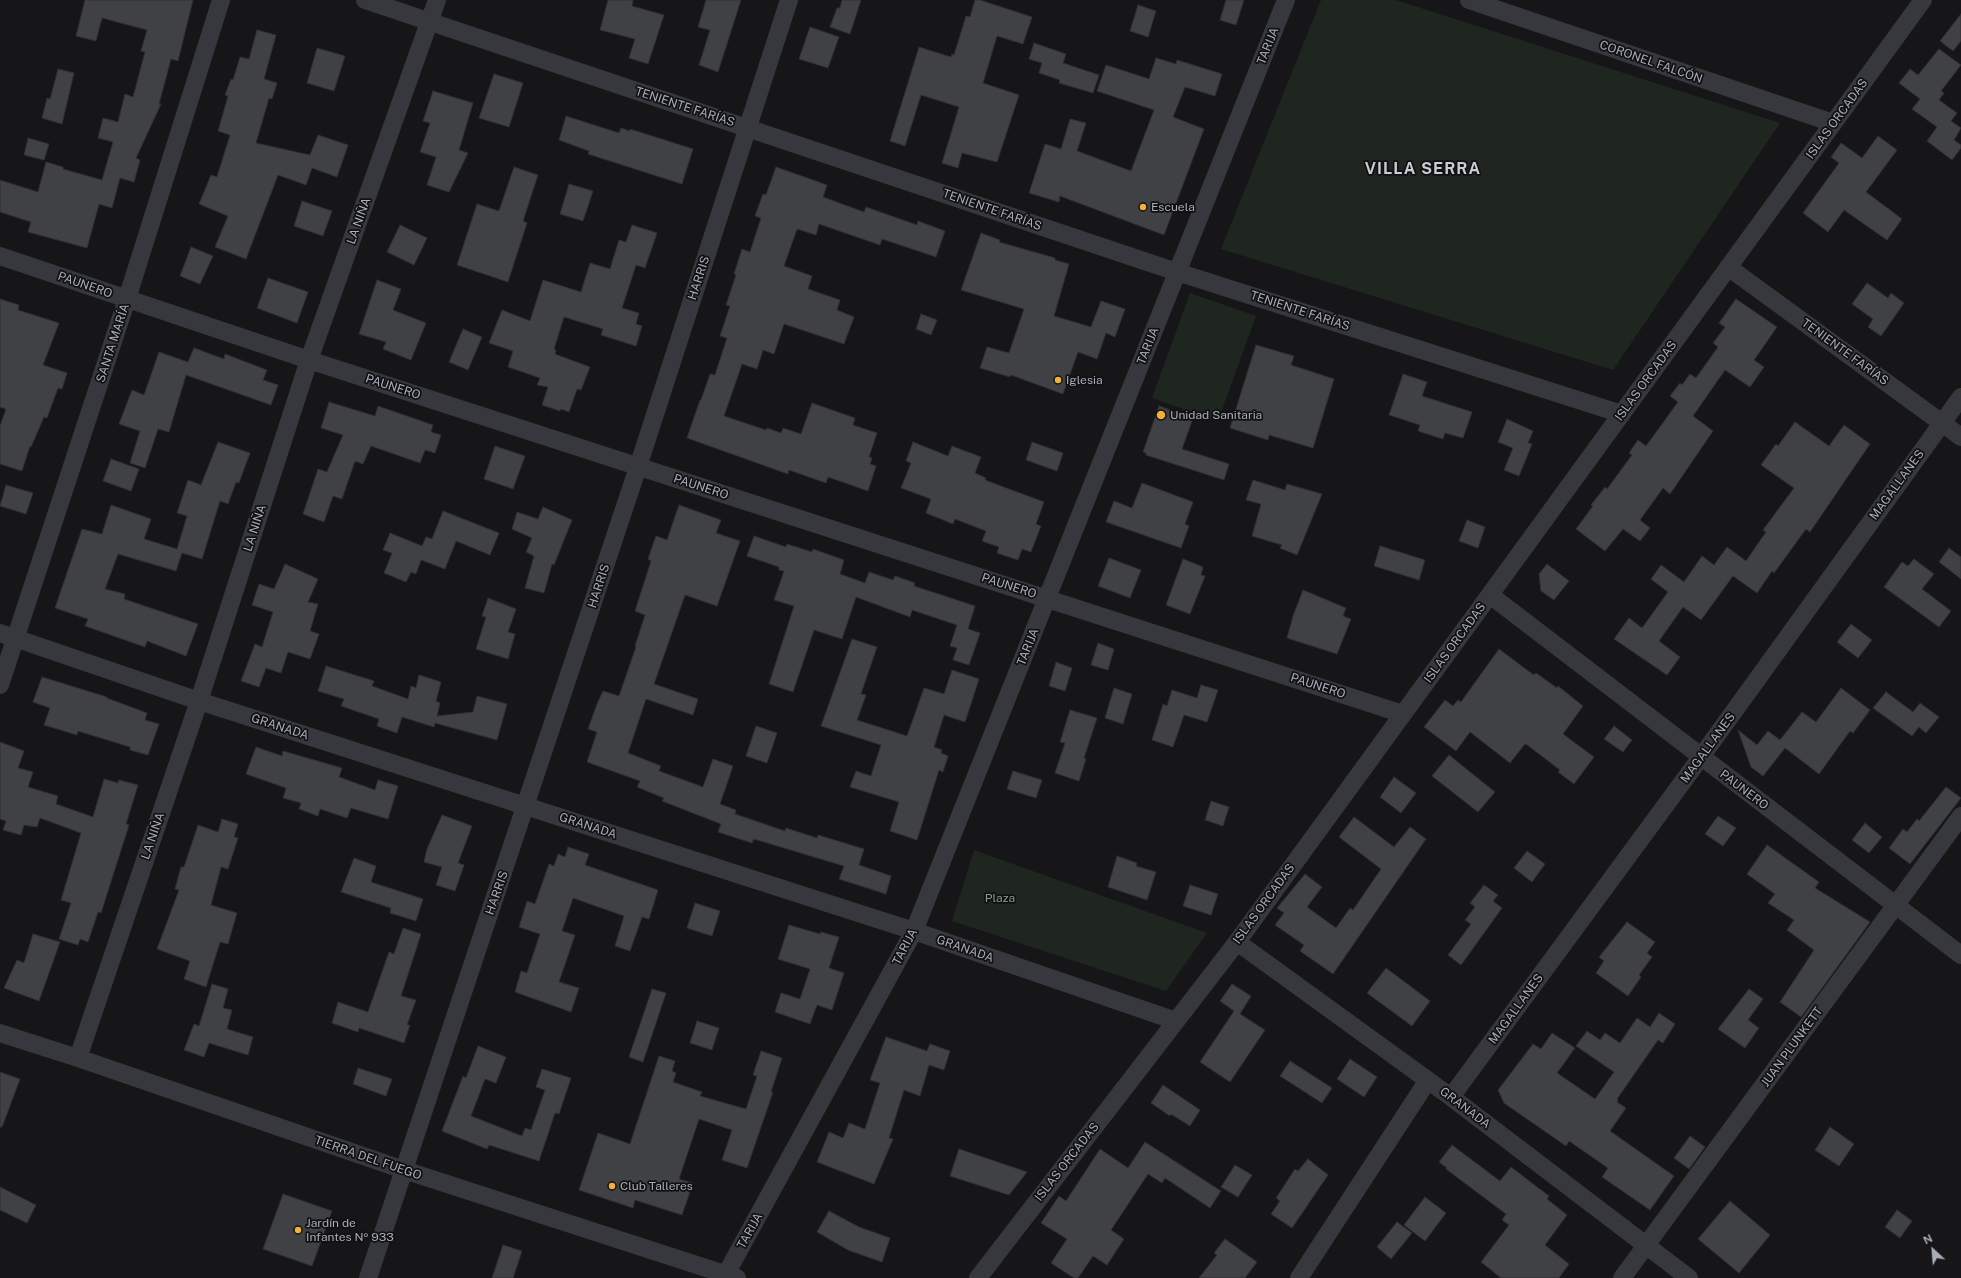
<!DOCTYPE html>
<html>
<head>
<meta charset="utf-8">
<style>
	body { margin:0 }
	#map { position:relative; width:1961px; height:1278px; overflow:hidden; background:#161618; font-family:"Public Sans",sans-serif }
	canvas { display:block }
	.north { position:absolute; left:1913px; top:1230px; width:40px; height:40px; -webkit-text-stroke:3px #111113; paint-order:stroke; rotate:334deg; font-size:11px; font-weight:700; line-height:16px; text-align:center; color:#a8adb8 }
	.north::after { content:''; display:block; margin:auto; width:14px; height:18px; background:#a8adb8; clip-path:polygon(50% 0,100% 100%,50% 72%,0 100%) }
</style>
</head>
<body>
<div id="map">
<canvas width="1961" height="1278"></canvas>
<div class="north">N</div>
</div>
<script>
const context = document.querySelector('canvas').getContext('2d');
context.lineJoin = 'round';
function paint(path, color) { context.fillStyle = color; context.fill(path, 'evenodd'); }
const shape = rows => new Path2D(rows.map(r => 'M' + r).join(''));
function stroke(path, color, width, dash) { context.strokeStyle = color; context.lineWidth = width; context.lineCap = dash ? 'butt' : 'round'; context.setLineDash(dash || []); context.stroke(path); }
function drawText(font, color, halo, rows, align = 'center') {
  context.font = font + ' "Public Sans",sans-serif'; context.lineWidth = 3.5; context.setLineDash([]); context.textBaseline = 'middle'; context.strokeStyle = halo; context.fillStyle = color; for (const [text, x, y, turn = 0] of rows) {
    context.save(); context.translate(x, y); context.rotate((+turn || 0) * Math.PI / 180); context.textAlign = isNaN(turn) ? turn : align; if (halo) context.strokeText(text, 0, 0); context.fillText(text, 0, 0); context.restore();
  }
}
const green = shape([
	[1321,0,1396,0,1780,123,1613,370,1221,249],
	[1190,293,1256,316,1218,421,1152,398],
	[974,850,1207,933,1166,991,952,921]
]);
const building = shape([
	[85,0,193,0,178,61,171,59,159,104,161,104,136,158,140,160,134,182,120,178,112,208,99,204,87,248,28,232,31,222,0,212,0,180,38,192,46,162,63,167,63,169,102,180,113,142,98,138,103,118,118,122,125,94,133,97,145,52,141,51,147,30,102,18,96,41,76,36,85,0],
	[608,0,633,0,632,6,664,15,648,64,629,58,635,39,600,30,608,0],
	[706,0,741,0,718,72,699,65,710,30,698,27,706,0],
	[842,0,861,0,850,34,830,27,837,8,840,8,842,0],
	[975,0,980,0,1032,17,1023,44,997,36,983,83,1019,95,997,162,962,153,958,168,942,163,959,107,921,95,905,146,890,141,919,47,951,57,952,54,954,55,966,16,970,17,975,0],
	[1226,0,1244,0,1236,25,1220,20,1226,0],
	[1138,5,1156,11,1148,37,1130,31,1138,5],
	[1961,14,1961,41,1953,51,1940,41,1961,14],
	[810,27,839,37,828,68,799,59,810,27],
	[257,30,276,35,264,79,277,83,272,99,269,98,256,143,310,155,318,135,348,145,337,177,312,168,306,185,278,175,246,259,215,247,228,216,199,204,211,175,217,177,230,135,218,131,228,96,225,95,231,79,233,80,240,57,249,59,257,30],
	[1034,43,1066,54,1063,63,1099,75,1093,93,1059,83,1060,80,1039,73,1042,63,1029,59,1034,43],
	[317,48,345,56,334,91,307,83,317,48],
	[1939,49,1961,65,1941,91,1944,93,1939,100,1957,113,1951,121,1961,128,1954,140,1961,145,1961,148,1952,160,1927,141,1937,127,1912,109,1920,99,1899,83,1910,69,1918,75,1939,49],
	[1156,58,1176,64,1177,60,1222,74,1215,96,1185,87,1173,117,1204,129,1164,235,1060,196,1059,202,1029,193,1045,144,1061,149,1070,119,1086,123,1077,151,1131,171,1154,110,1097,91,1106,65,1149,79,1156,58],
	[58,69,74,73,62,124,42,118,47,98,50,99,58,69],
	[494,74,523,83,509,127,479,118,494,74],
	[433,91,473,103,459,150,468,153,449,192,427,185,436,157,420,152,430,123,423,121,433,91],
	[566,116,619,133,621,128,630,131,630,129,693,149,682,184,588,154,589,151,559,140,566,116],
	[1878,136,1897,150,1866,192,1902,219,1887,240,1844,210,1828,232,1803,213,1839,163,1831,157,1841,143,1862,158,1878,136],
	[28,138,49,144,44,160,24,155,28,138],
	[514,167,538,175,523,221,527,223,508,282,457,265,477,204,499,211,514,167],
	[776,167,827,185,823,197,864,212,866,207,917,225,918,221,945,231,936,257,882,239,880,245,819,224,816,235,797,229,784,266,812,276,808,289,840,300,837,310,854,317,844,344,784,324,774,354,763,350,757,369,742,364,724,416,766,430,767,428,781,433,783,428,801,434,812,403,855,418,853,425,877,433,869,457,872,458,870,464,876,466,868,491,828,477,826,483,789,470,788,474,687,438,700,400,701,400,710,374,715,375,727,338,720,336,730,306,726,305,736,275,734,274,742,249,750,252,761,218,755,216,763,194,766,195,776,167],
	[569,184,593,191,583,221,560,214,569,184],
	[302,201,332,211,323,236,294,226,302,201],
	[400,225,427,238,414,265,387,252,400,225],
	[632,225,657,233,645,268,636,265,622,308,639,313,636,324,642,326,636,346,601,335,603,329,564,317,554,349,556,350,555,354,590,367,581,390,577,389,569,412,561,409,560,411,542,405,548,387,537,385,540,378,508,367,513,351,489,343,502,310,530,321,543,280,581,292,590,263,610,269,619,240,626,242,632,225],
	[981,233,1000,240,999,242,1055,258,1055,260,1069,264,1054,316,1091,327,1101,301,1125,309,1115,337,1106,333,1097,359,1078,352,1063,394,1011,375,1010,377,980,368,987,347,1009,353,1024,309,961,290,981,233],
	[191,247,213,256,200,284,180,276,191,247],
	[268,278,308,292,297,323,257,308,268,278],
	[377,280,401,289,393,310,426,323,411,360,383,349,386,342,359,334,377,280],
	[1867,283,1888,298,1891,293,1904,303,1881,336,1868,327,1873,319,1852,304,1867,283],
	[0,299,19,305,18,310,59,323,43,365,67,373,62,389,58,388,47,418,44,417,31,447,30,446,22,471,0,464,0,426,6,409,0,407,0,299],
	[1736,299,1777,327,1754,360,1764,367,1750,387,1725,370,1693,416,1713,431,1670,494,1663,488,1640,520,1650,528,1640,541,1623,529,1605,551,1576,529,1593,506,1591,505,1605,487,1607,489,1632,455,1629,453,1638,440,1646,446,1678,402,1670,396,1680,383,1682,385,1690,374,1696,378,1718,347,1713,343,1725,327,1719,323,1736,299],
	[921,314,937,320,931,335,916,329,921,314],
	[463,329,482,337,468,370,449,362,463,329],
	[1256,345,1294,356,1291,365,1334,379,1313,448,1269,435,1268,440,1230,428,1256,345],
	[194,348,224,359,225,354,267,370,263,380,278,385,271,405,186,375,169,432,158,429,145,468,130,463,140,431,119,424,132,390,144,395,159,352,188,362,194,348],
	[1403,374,1427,382,1422,396,1472,412,1463,438,1445,433,1443,439,1418,431,1420,425,1389,415,1403,374],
	[329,402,375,416,378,406,433,425,431,432,441,435,435,453,425,450,420,463,371,446,363,464,355,461,342,499,333,496,324,522,303,514,318,469,327,472,343,435,321,428,329,402],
	[1159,406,1193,418,1182,449,1229,464,1224,480,1146,455,1146,453,1143,452,1159,406],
	[1507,419,1533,431,1528,443,1532,444,1519,476,1504,470,1513,448,1498,442,1507,419],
	[1795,422,1829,446,1844,425,1870,444,1810,532,1806,529,1774,573,1772,571,1757,593,1733,576,1701,620,1683,607,1659,641,1680,657,1667,675,1614,639,1629,618,1642,628,1668,592,1651,579,1661,565,1684,582,1702,556,1714,565,1727,547,1746,561,1766,532,1763,530,1794,488,1761,465,1776,444,1778,446,1795,422],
	[218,442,250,453,239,483,236,482,228,504,220,501,202,559,182,553,176,571,118,554,105,589,125,594,124,599,198,624,186,656,147,641,145,647,85,626,88,619,55,608,82,529,102,534,111,505,151,519,144,539,177,549,187,516,177,513,188,480,201,485,218,442],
	[913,442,948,456,952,446,981,457,975,473,986,478,985,480,1044,502,1036,524,1041,526,1031,552,1022,549,1018,560,997,553,999,547,982,541,986,531,955,519,953,524,926,513,931,499,901,488,911,463,906,461,913,442],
	[1032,442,1063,453,1057,471,1026,460,1032,442],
	[495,446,525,456,513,489,484,479,495,446],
	[111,459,139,469,131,491,103,481,111,459],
	[1253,480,1285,490,1287,484,1322,494,1297,555,1280,548,1282,545,1252,536,1261,504,1246,500,1253,480],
	[1142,483,1193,502,1185,524,1189,526,1181,548,1106,522,1114,501,1132,508,1142,483],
	[6,485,33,493,26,514,0,506,6,485],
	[679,505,721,520,716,533,740,541,717,606,685,595,654,684,698,699,693,715,646,699,628,753,661,766,659,771,703,787,713,759,733,766,720,804,736,810,735,814,785,831,786,828,817,838,818,835,864,849,859,865,891,876,886,894,839,879,844,866,754,839,752,843,718,832,721,824,662,801,664,798,637,787,640,781,587,762,597,732,588,729,597,704,603,691,619,696,636,647,635,646,645,615,635,611,651,561,648,559,656,536,667,540,679,505],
	[543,507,572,520,554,565,552,564,544,593,525,588,534,556,526,552,532,538,512,529,517,512,538,519,543,507],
	[443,511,499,533,490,555,456,541,445,569,421,560,416,574,411,572,406,582,384,573,392,553,383,550,390,533,422,546,426,537,432,539,443,511],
	[1467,520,1485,527,1478,548,1459,541,1467,520],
	[754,536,786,547,787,544,812,552,813,549,844,560,840,574,865,583,869,572,893,580,895,576,915,583,914,586,975,606,968,629,980,633,969,665,953,660,957,648,950,646,957,625,912,610,910,617,856,597,842,639,814,630,793,692,769,684,794,606,774,600,784,571,779,570,779,567,747,556,754,536],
	[1380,546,1425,560,1419,580,1374,566,1380,546],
	[1949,548,1961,557,1961,579,1939,562,1949,548],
	[1109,558,1141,570,1130,598,1098,586,1109,558],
	[1183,559,1203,567,1201,575,1205,576,1190,614,1166,605,1183,559],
	[1914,559,1934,574,1922,589,1951,611,1939,627,1884,587,1902,562,1908,566,1914,559],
	[285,564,318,579,308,602,318,604,310,631,319,634,310,659,288,652,281,673,266,668,259,687,241,681,255,644,262,647,273,612,252,605,259,584,274,589,285,564],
	[1547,564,1569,581,1554,600,1541,591,1539,574,1547,564],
	[1303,590,1346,608,1343,616,1351,619,1337,654,1287,638,1293,616,1303,590],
	[488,598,516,609,508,632,515,634,508,659,476,649,486,617,482,616,488,598],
	[1851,624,1872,640,1858,658,1837,642,1851,624],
	[852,639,877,647,861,694,866,695,857,720,907,736,924,688,944,694,952,670,979,679,965,722,944,715,934,747,942,750,941,753,948,756,943,772,939,770,917,840,890,831,899,802,850,787,856,771,871,776,881,745,821,726,852,639],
	[1098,643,1114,649,1108,670,1091,665,1098,643],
	[1499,649,1527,670,1534,675,1536,673,1557,688,1558,686,1583,706,1563,734,1594,757,1574,784,1558,772,1560,770,1526,744,1524,745,1510,763,1470,732,1456,751,1424,727,1445,700,1453,706,1458,700,1461,702,1499,649],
	[1056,662,1072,668,1065,691,1049,686,1056,662],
	[326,666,374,681,372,686,408,699,411,686,416,688,419,675,441,682,436,701,440,703,437,716,473,712,477,696,507,704,497,740,435,723,434,727,402,717,397,733,377,726,379,719,341,706,344,699,318,691,326,666],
	[42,677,107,697,107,698,147,713,145,720,159,724,148,755,130,750,130,747,78,731,77,735,44,725,50,708,33,702,42,677],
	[1201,685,1218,690,1207,722,1184,715,1173,747,1152,740,1163,704,1167,706,1172,690,1197,698,1201,685],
	[1114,688,1132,694,1123,724,1105,718,1114,688],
	[1841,688,1870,710,1853,733,1850,731,1819,774,1785,748,1763,776,1751,767,1738,730,1757,745,1768,731,1780,740,1802,712,1816,722,1841,688],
	[1886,692,1913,712,1920,703,1939,717,1926,733,1919,727,1912,736,1873,708,1886,692],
	[1070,710,1097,718,1084,758,1086,759,1079,781,1055,773,1065,743,1060,742,1070,710],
	[756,726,777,733,767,763,746,756,756,726],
	[1614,726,1632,740,1623,752,1604,739,1614,726],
	[0,742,24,751,18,768,33,772,28,787,58,796,56,804,93,817,104,779,118,783,119,780,138,785,126,824,129,825,101,913,98,912,88,942,80,939,78,945,59,939,71,903,61,900,81,833,40,818,37,827,24,825,21,835,3,830,6,821,0,819,0,742],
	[256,747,282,756,283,751,342,768,339,777,375,790,378,780,398,786,388,819,351,808,347,818,320,809,318,816,299,809,301,803,283,798,286,788,246,774,256,747],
	[1449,755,1495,792,1478,812,1432,776,1449,755],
	[1013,771,1042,780,1036,798,1007,789,1013,771],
	[1394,777,1416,793,1401,813,1380,797,1394,777],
	[1946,787,1961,798,1910,864,1889,848,1903,829,1907,832,1917,819,1919,821,1946,787],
	[1211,801,1229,807,1223,826,1205,820,1211,801],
	[442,815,472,826,458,863,464,865,455,891,436,885,442,867,424,862,427,849,442,815],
	[1718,816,1736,828,1723,846,1705,834,1718,816],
	[1354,817,1394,847,1410,827,1426,839,1333,974,1300,951,1304,945,1275,925,1284,913,1277,908,1305,874,1322,887,1307,907,1336,928,1350,908,1353,910,1381,869,1339,837,1354,817],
	[222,819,238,824,234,837,238,838,228,869,221,867,211,905,237,913,228,944,220,942,206,987,184,979,190,961,157,949,179,890,175,889,181,867,184,867,198,825,218,832,222,819],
	[1865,823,1882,837,1869,853,1852,840,1865,823],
	[1767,845,1819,882,1815,888,1870,922,1801,1017,1780,1002,1814,950,1787,930,1794,920,1768,903,1775,894,1747,874,1767,845],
	[568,847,589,854,585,865,658,890,649,919,642,917,630,951,615,946,624,916,573,898,562,931,575,935,559,982,579,988,571,1012,515,992,521,971,527,973,540,934,519,927,527,901,535,904,549,864,554,866,558,854,565,857,568,847],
	[1527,851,1545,864,1532,882,1514,868,1527,851],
	[1117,856,1137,863,1136,866,1156,872,1147,900,1108,887,1117,856],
	[354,858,376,866,371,882,423,899,416,921,390,913,391,908,341,892,354,858],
	[1190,885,1218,894,1211,915,1183,906,1190,885],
	[1484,885,1498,895,1493,901,1502,908,1461,965,1448,955,1471,924,1465,920,1475,907,1470,903,1484,885],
	[695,903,720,911,712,936,687,928,695,903],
	[1627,922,1655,942,1647,953,1652,957,1639,975,1641,977,1628,996,1596,973,1604,961,1599,957,1627,922],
	[789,925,820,934,821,932,839,937,829,968,844,973,832,1010,817,1005,810,1024,775,1012,781,993,800,999,810,969,778,959,789,925],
	[403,928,421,934,401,996,416,1000,407,1025,410,1025,404,1043,359,1028,358,1032,332,1023,338,1002,368,1012,389,952,394,954,403,928],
	[33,934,60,942,39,1001,4,988,17,960,24,963,33,934],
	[1386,968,1430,1001,1412,1026,1367,993,1386,968],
	[212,984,228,989,223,1008,232,1010,227,1029,253,1037,248,1055,209,1043,204,1057,184,1050,194,1024,199,1026,212,984],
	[1232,984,1251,996,1240,1014,1265,1030,1230,1082,1200,1062,1234,1011,1220,1001,1232,984],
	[652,989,666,993,643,1062,629,1057,652,989],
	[1749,989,1763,999,1748,1020,1759,1028,1745,1048,1718,1029,1749,989],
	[1659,1013,1675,1024,1663,1043,1658,1040,1617,1099,1618,1100,1617,1102,1626,1108,1610,1131,1674,1176,1650,1210,1602,1177,1608,1168,1569,1141,1566,1146,1504,1103,1498,1090,1533,1044,1541,1049,1552,1033,1575,1048,1557,1073,1595,1099,1614,1072,1576,1046,1587,1031,1600,1040,1605,1033,1620,1043,1637,1018,1650,1027,1659,1013],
	[697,1021,719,1028,712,1050,690,1043,697,1021],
	[886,1037,927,1051,930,1044,950,1051,944,1070,929,1065,920,1096,904,1090,889,1138,893,1139,874,1184,817,1162,829,1132,843,1138,849,1123,865,1129,880,1083,870,1080,886,1037],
	[478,1046,506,1057,496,1083,485,1079,471,1116,522,1136,525,1128,531,1130,545,1090,536,1087,542,1069,571,1078,559,1114,555,1113,539,1161,489,1145,487,1149,442,1131,463,1076,466,1078,478,1046],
	[761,1051,782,1058,771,1092,773,1092,747,1168,722,1160,732,1130,699,1119,679,1179,693,1183,682,1215,635,1200,633,1208,579,1190,598,1133,630,1144,659,1056,675,1061,672,1071,676,1073,673,1082,702,1092,700,1096,746,1109,757,1076,753,1075,761,1051],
	[1350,1059,1377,1077,1364,1097,1337,1079,1350,1059],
	[1290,1061,1332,1088,1322,1103,1280,1076,1290,1061],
	[358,1068,392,1079,386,1096,353,1084,358,1068],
	[0,1072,20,1079,2,1127,0,1127,0,1072],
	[1163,1085,1200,1110,1190,1126,1171,1114,1170,1116,1151,1103,1163,1085],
	[1830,1127,1854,1144,1839,1166,1815,1150,1830,1127],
	[1690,1136,1705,1147,1689,1169,1674,1158,1690,1136],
	[1145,1142,1221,1191,1210,1208,1165,1178,1162,1183,1148,1174,1111,1230,1124,1239,1107,1265,1093,1256,1078,1278,1074,1278,1051,1263,1067,1239,1041,1223,1059,1196,1066,1201,1100,1149,1128,1168,1145,1142],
	[1452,1145,1500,1181,1511,1167,1549,1196,1547,1199,1567,1215,1545,1245,1569,1264,1559,1278,1501,1278,1481,1262,1509,1225,1502,1220,1506,1214,1446,1169,1447,1168,1439,1162,1452,1145],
	[959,1149,1027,1172,1009,1195,950,1176,959,1149],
	[1308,1159,1328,1175,1292,1228,1271,1214,1280,1201,1276,1198,1295,1169,1298,1171,1308,1159],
	[1235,1165,1252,1175,1238,1197,1221,1187,1235,1165],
	[0,1187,36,1205,27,1223,0,1210,0,1187],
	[283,1194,332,1211,312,1266,263,1249,283,1194],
	[1425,1197,1446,1213,1425,1241,1404,1225,1425,1197],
	[1730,1201,1770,1235,1739,1273,1698,1239,1730,1201],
	[1897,1210,1912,1221,1900,1238,1885,1227,1897,1210],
	[829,1211,859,1227,890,1238,882,1262,848,1250,817,1232,829,1211],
	[1397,1222,1412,1233,1391,1259,1377,1247,1397,1222],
	[1225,1239,1257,1262,1245,1278,1199,1278,1217,1255,1214,1253,1225,1239],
	[503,1245,522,1251,513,1278,492,1278,503,1245]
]);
const street = shape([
	[365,0,1177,272,1622,414],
	[1469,0,1833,123],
	[0,256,309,360,1403,714],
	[1728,267,1961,437],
	[1490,595,1961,955],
	[0,633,199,701,914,931,1176,1021],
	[0,685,127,299,221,0],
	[1237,942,1451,1097,1689,1278],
	[0,1033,78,1058,404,1170,737,1278],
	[78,1058,199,701,309,360,437,0],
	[1451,1097,1701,757,1961,397],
	[726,1274,914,931,1286,0],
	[368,1278,638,467,789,0],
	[978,1278,1237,942,1923,0],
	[1299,1278,1428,1080],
	[1622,1278,1961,816]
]);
const markers = [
	[1143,207,4,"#f2b134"],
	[1058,380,4,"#f2b134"],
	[1161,415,5,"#f2b134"],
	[612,1186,4,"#f2b134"],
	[298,1230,4,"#f2b134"]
];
const streetNames = [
	["TARIJA",1268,46,-68],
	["CORONEL FALCÓN",1651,62,19],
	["TENIENTE FARÍAS",685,107,18],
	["ISLAS ORCADAS",1837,119,-54],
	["TENIENTE FARÍAS",992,210,19],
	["LA NIÑA",359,221,-70],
	["HARRIS",699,278,-72],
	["PAUNERO",85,285,19],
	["TENIENTE FARÍAS",1300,311,18],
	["SANTA MARÍA",113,343,-72],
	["TARIJA",1148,346,-68],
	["TENIENTE FARÍAS",1845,352,36],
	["ISLAS ORCADAS",1646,381,-54],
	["PAUNERO",393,387,18],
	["MAGALLANES",1897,485,-54],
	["PAUNERO",701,487,18],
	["LA NIÑA",255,528,-72],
	["HARRIS",599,586,-72],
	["PAUNERO",1009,586,18],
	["ISLAS ORCADAS",1455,643,-54],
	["TARIJA",1028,647,-68],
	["PAUNERO",1318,686,18],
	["GRANADA",280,727,18],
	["MAGALLANES",1708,748,-54],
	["PAUNERO",1744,790,37],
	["GRANADA",588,826,18],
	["LA NIÑA",153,836,-71],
	["HARRIS",497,893,-71],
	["ISLAS ORCADAS",1264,904,-54],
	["TARIJA",905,947,-62],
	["GRANADA",965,949,19],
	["MAGALLANES",1516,1009,-54],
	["JUAN PLUNKETT",1792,1047,-54],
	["GRANADA",1465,1108,37],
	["TIERRA DEL FUEGO",368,1158,19],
	["ISLAS ORCADAS",1067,1162,-52],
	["TARIJA",750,1231,-61]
];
const poiNames = [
	["Escuela",1151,207],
	["Iglesia",1066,380],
	["Unidad Sanitaria",1170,415],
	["Club Talleres",620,1186],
	["Jardín de",306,1223],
	["Infantes Nº 933",306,1237]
];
const parkNames = [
	["Plaza",1000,898]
];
const districtNames = [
	["VILLA SERRA",1423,169]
];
paint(green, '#1e261f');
paint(building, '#404145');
stroke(building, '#303034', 1);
stroke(street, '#37383d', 18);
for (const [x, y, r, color] of markers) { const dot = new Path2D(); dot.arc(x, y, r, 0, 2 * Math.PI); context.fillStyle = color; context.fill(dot); stroke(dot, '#111113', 1.5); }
drawText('12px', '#a8adb8', '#111113', streetNames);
drawText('12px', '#a8adb8', '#111113', poiNames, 'left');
drawText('12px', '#7fa381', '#111113', parkNames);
context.letterSpacing = '1px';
drawText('bold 16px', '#c9ccd4', '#111113', districtNames);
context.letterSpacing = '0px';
</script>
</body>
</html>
